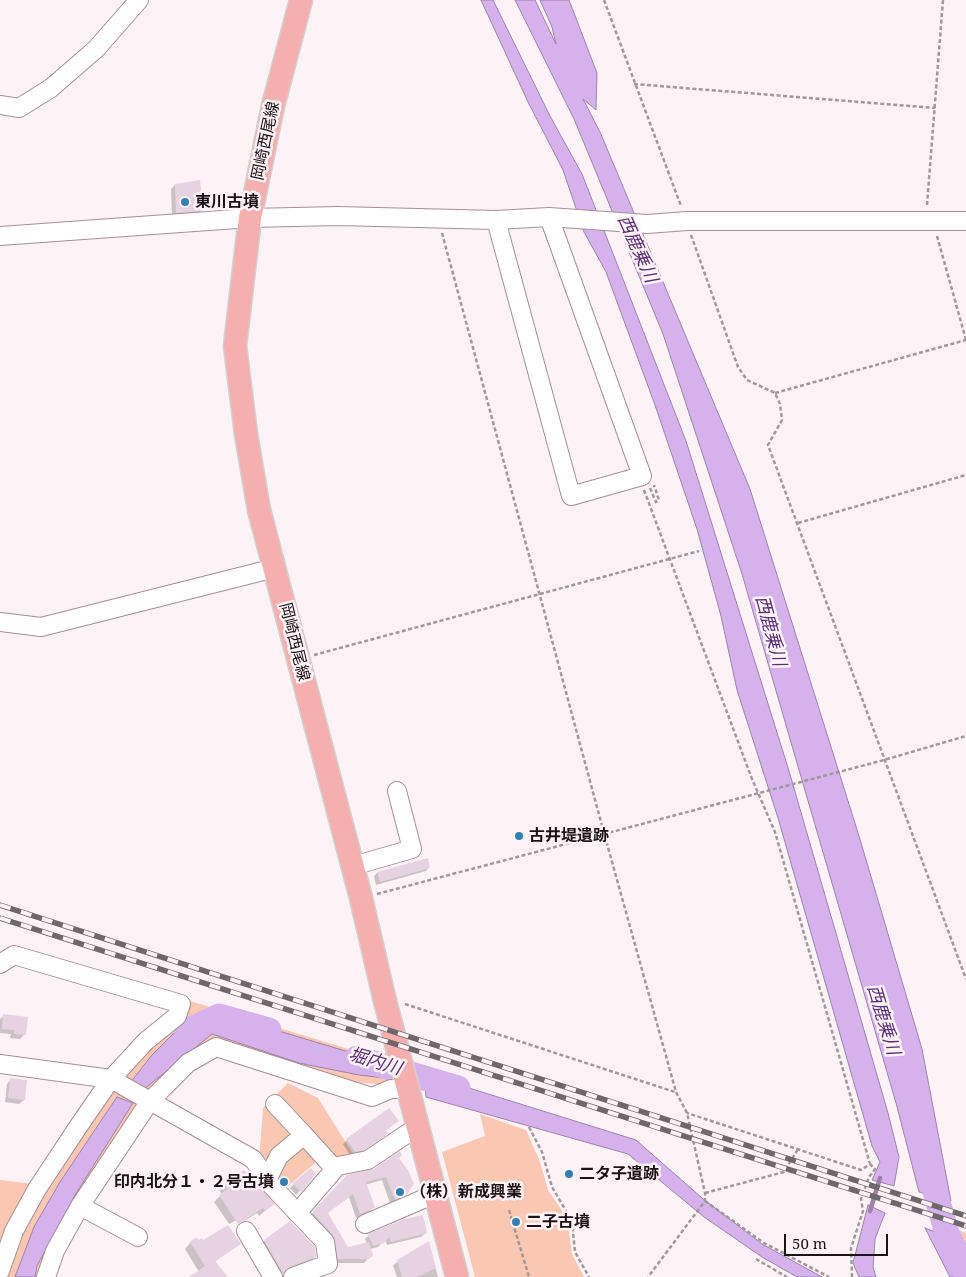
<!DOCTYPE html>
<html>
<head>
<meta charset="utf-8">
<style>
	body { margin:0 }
	#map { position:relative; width:966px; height:1277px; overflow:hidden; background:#fdf3f6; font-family:"Noto Serif",serif }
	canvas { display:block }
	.scale { position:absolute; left:784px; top:1234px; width:104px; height:22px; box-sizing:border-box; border:2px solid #1b1316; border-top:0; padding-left:6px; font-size:15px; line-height:18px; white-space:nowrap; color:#1b1316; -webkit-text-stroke:4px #fdf3f6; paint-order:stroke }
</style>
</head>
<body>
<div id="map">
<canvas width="966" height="1277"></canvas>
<div class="scale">50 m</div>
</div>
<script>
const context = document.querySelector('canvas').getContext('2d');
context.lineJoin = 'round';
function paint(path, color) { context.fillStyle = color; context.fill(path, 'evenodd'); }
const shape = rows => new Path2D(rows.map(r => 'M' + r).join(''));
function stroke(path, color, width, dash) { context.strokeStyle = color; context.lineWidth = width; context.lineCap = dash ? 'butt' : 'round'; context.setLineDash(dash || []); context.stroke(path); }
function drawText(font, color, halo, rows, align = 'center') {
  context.font = font + ' "Noto Serif","Noto Sans JP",serif'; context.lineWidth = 5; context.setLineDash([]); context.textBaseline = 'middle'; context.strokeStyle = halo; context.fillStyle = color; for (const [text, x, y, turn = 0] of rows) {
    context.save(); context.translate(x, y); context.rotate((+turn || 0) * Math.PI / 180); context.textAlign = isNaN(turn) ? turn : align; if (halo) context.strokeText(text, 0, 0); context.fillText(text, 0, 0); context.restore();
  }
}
const green = shape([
	[190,1001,385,1060,390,1085,351,1082,195,1051,39,1277,7,1277,14,1247,47,1184,111,1092,158,1039,184,1019],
	[288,1083,318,1098,355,1157,334,1163,326,1154,281,1192,259,1162,263,1108],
	[480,1114,526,1130,540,1162,548,1190,567,1218,572,1254,584,1277,475,1277,442,1152,485,1136],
	[0,1180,34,1184,0,1255],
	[938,1223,966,1233,966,1277,958,1277]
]);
const water = shape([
	[481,0,493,0,550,116,582,174,686,441,789,771,888,1113,899,1157,894,1186,872,1180,880,1162,872,1146,778,818,737,690,721,616,697,529,655,405,606,272,584,232,563,170,528,102,481,0],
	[515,0,535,0,556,44,552,27,540,0,569,0,597,73,596,110,583,99,600,132,750,489,859,836,922,1049,951,1201,919,1192,896,1103,742,574,663,334,574,119,515,0],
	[209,1015,262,1026,389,1064,392,1079,359,1075,299,1063,212,1034,143,1090,130,1083,152,1055,172,1035,191,1022,209,1015],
	[424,1074,636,1140,702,1198,762,1244,822,1277,797,1277,762,1257,704,1217,628,1154,426,1097,424,1074],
	[117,1097,133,1103,75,1195,37,1266,35,1277,15,1277,34,1227,60,1182,117,1097],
	[868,1205,885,1213,875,1239,873,1267,876,1277,859,1277,853,1263,868,1205],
	[925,1228,966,1244,966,1277,950,1277,925,1228]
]);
const shadow = shape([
	[175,185,201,210,197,214,172,216,171,189],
	[429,868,426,871,376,885,374,876,377,873],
	[4,1016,24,1035,20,1039,10,1038,11,1034,0,1033,0,1019],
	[11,1079,24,1100,19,1104,5,1102,7,1084],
	[397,1121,385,1131,387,1133,383,1137,358,1154,350,1155,343,1144,347,1140],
	[398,1158,406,1194,401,1199,390,1203,382,1180,365,1185,373,1208,369,1212,356,1218,349,1197,327,1213,347,1249,367,1244,365,1239,369,1235,426,1233,421,1237,387,1245,385,1240,378,1247,370,1249,372,1254,364,1263,334,1263,308,1218,348,1176,374,1170],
	[315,1174,296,1195,290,1188,294,1184],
	[225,1184,273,1204,259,1216,257,1213,244,1221,242,1217,229,1224,214,1202,222,1194,219,1190],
	[265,1241,315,1257,311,1261,284,1271,278,1277,260,1245],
	[191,1242,240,1244,214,1262,226,1277,192,1277,199,1272,185,1249],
	[428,1243,438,1277,397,1277,393,1265]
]);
const stream = shape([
	[870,1211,880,1178]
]);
const river = shape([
	[187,1031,219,1016,269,1030],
	[357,1058,458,1088],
	[927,1164,947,1233,966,1273]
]);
const building = shape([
	[200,180,203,211,176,213,175,184],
	[428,858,430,868,380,882,377,872],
	[3,1014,28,1017,26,1035,14,1034,14,1030,2,1029],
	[10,1078,27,1080,25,1100,8,1098],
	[389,1108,399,1121,386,1130,388,1133,364,1150,355,1152,346,1139],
	[400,1151,402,1155,399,1158,408,1170,414,1184,407,1194,395,1200,386,1177,366,1182,375,1208,360,1214,353,1194,328,1213,348,1247,369,1242,373,1255,369,1259,338,1259,333,1235,312,1212,347,1175,374,1169],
	[311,1168,316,1174,301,1192,293,1183],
	[244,1170,249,1176,251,1174,275,1204,265,1211,263,1208,238,1224,219,1195,228,1189,224,1183],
	[423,1215,427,1233,391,1242,389,1237,384,1243,373,1246,368,1234,404,1219],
	[290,1221,315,1247,316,1257,289,1267,283,1274,264,1240],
	[228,1225,241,1244,215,1261,228,1277,189,1277,205,1266,190,1242,196,1237,199,1240,202,1238,203,1240],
	[429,1241,436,1268,417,1277,402,1277,397,1260]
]);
const path = shape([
	[604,0,681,206],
	[634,84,935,108],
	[927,205,943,0],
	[442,233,604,833,676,1092,687,1113,705,1193,705,1201,648,1277],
	[691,235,738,367,747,380,775,393,780,404,782,420,768,445,966,979],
	[937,236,966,340],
	[775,393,966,340],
	[650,488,656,502,659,500,654,485],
	[644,490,752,779,775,832,870,1164,861,1170,687,1113],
	[798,523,966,475],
	[314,655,699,551],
	[377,894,884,760,966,736],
	[405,1004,675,1092],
	[529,1127,542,1152,552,1187,572,1221,575,1252,589,1277],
	[705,1193,784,1172,798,1149],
	[705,1201,764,1243,829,1277],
	[509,1210,529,1277],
	[756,1259,787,1277],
	[852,1277,851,1248,863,1211,861,1199,869,1177,875,1169,870,1164]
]);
const minor = shape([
	[0,105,19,108,51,88,96,49,139,0],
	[496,220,571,496,642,476,549,217],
	[0,236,250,218,338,216,496,220,549,217,647,224,687,221,966,221],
	[0,622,41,627,275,568],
	[353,866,412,849,397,791],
	[0,964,14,955,181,1004,177,1016,146,1041,111,1079,78,1127,37,1189,14,1231,0,1271],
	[0,1064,111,1079,253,1159,272,1186,325,1242,328,1264,293,1277],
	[275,1104,304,1135],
	[267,1180,279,1156,304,1135,333,1167,368,1160,408,1133,419,1131],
	[80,1206,138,1237],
	[297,1213,334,1170,333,1167],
	[365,1224,435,1194],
	[246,1231,273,1277],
	[46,1277,55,1251,80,1206,150,1101,188,1063,216,1047,372,1097,391,1089,408,1089]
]);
const major = shape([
	[301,0,273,106,250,218,235,346,246,434,259,510,361,898,384,997,457,1277]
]);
const rail = shape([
	[0,905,966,1216],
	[0,918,966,1226]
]);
const markers = [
	[185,202,5,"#337fb2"],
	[519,836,5,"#337fb2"],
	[569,1174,5,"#337fb2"],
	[284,1182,5,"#337fb2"],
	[400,1192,5,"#337fb2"],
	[516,1222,5,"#337fb2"]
];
const streetNames = [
	["岡崎西尾線",266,141,-78],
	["岡崎西尾線",294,642,76]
];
const poiNames = [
	["東川古墳",195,202],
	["古井堤遺跡",529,836],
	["二タ子遺跡",579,1174],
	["印内北分１・２号古墳",274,1182,"right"],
	["（株）新成興業",410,1192],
	["二子古墳",526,1222]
];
const waterNames = [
	["西鹿乗川",637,249,66],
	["西鹿乗川",770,631,75],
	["西鹿乗川",883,1020,73],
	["堀内川",375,1062,17]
];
paint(green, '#f9c7b2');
paint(water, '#d5b2ec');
stroke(water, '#9d82ac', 1);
paint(shadow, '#0003');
stroke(stream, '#9d82ac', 4.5);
stroke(river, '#d5b2ec', 25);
paint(building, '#e6d2e0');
stroke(minor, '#a58e94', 20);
stroke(major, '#d1d0d0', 25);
stroke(path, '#a1989b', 2.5, [4, 2.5]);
stroke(minor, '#fff', 18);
stroke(major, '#f5afaf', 22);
stroke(rail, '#70676a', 5.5);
stroke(rail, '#fdf3f6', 4, [11]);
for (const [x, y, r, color] of markers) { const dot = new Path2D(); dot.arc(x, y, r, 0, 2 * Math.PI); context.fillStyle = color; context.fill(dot); stroke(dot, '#fdf3f6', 2); }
drawText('16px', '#1b1316', '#fdf3f6', streetNames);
drawText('bold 16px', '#1b1316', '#fdf3f6', poiNames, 'left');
drawText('italic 18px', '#5a2f73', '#fdf3f6', waterNames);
</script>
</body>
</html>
